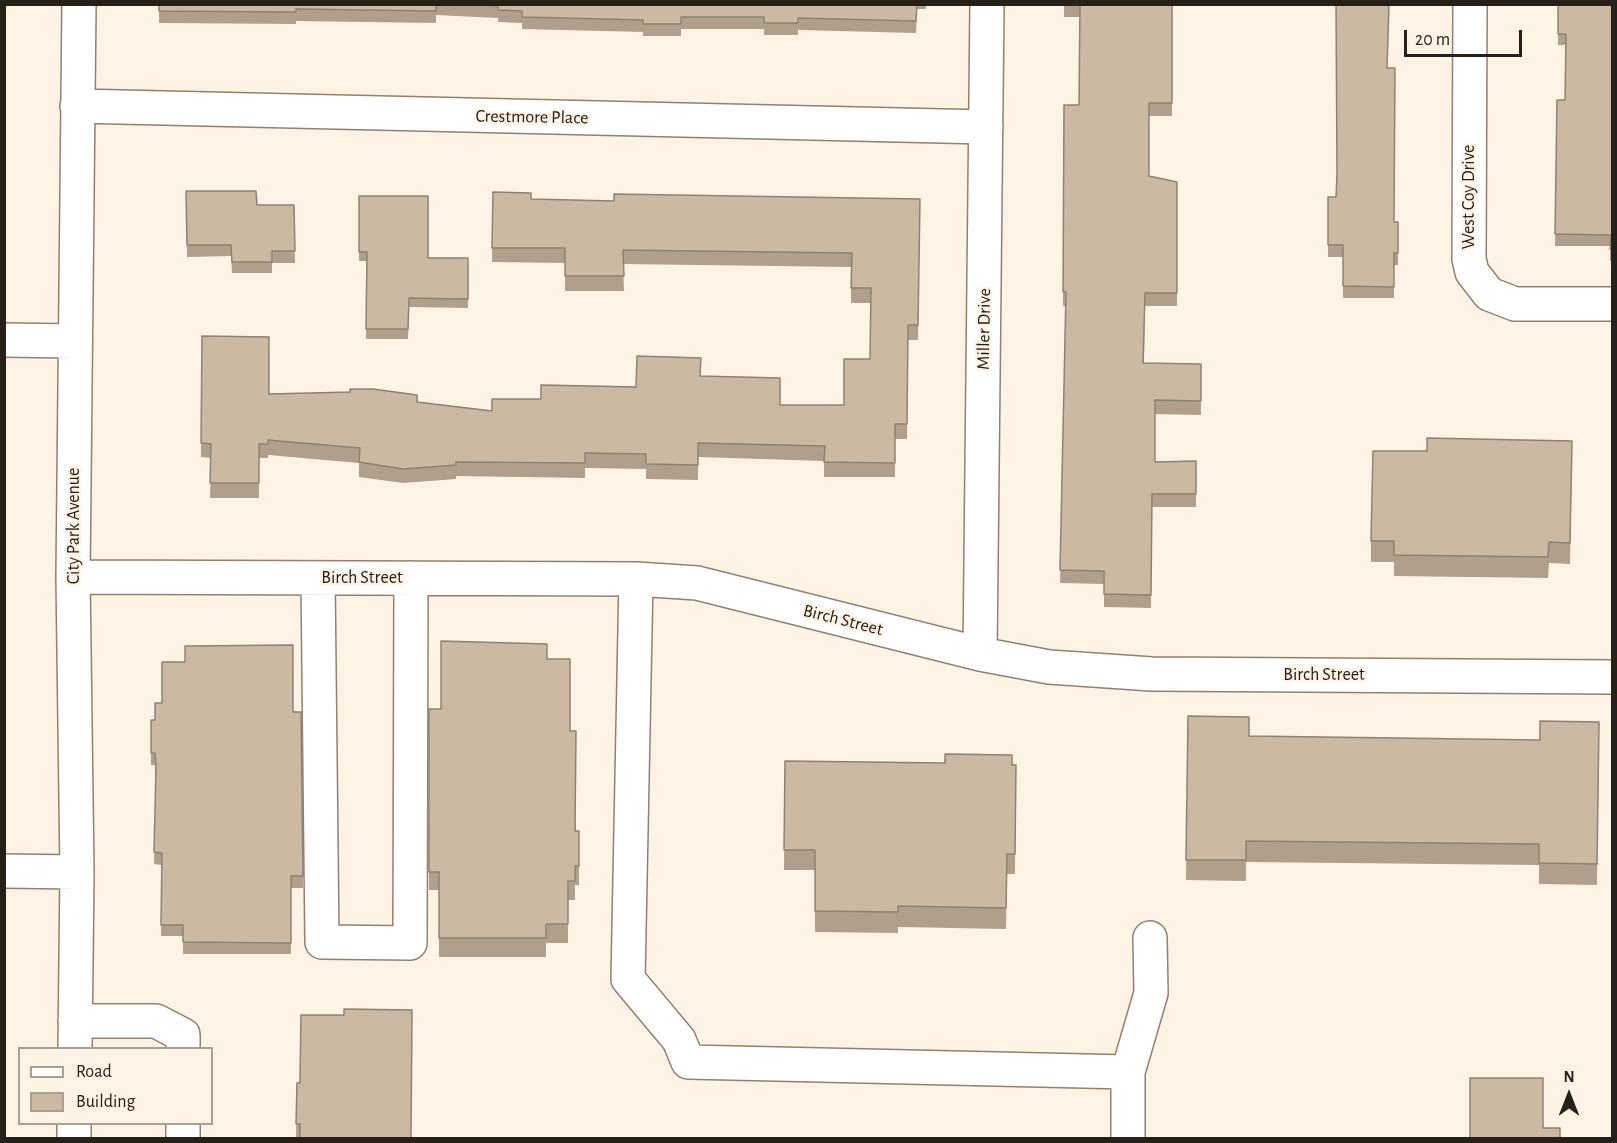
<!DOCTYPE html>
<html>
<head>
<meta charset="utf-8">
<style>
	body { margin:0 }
	#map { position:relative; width:1617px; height:1143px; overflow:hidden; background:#fff3e6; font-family:"Alegreya Sans",sans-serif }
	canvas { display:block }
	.frame { position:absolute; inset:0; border:6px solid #272018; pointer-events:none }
	.legend { position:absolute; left:18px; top:1047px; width:195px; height:78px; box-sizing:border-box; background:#fff3e6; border:2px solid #a99f94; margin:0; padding:8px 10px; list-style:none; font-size:18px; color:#272018 }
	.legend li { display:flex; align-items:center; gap:12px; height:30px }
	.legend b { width:30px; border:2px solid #a99f94 }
	.north { position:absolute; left:1539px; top:1065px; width:60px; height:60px; -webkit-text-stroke:4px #fff3e6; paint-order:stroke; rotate:0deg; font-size:16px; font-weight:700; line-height:24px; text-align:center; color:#272018 }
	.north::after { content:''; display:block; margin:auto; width:21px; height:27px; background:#272018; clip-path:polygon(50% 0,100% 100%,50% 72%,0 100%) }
	.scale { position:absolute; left:1404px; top:30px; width:118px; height:27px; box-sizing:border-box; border:3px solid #272018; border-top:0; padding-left:8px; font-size:18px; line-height:21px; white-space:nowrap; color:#272018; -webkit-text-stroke:4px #fff3e6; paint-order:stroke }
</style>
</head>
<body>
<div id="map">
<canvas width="1617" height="1143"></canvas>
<div class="frame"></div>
<ul class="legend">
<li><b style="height:8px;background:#fff"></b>Road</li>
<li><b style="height:16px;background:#cbb9a3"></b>Building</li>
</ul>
<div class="north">N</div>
<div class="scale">20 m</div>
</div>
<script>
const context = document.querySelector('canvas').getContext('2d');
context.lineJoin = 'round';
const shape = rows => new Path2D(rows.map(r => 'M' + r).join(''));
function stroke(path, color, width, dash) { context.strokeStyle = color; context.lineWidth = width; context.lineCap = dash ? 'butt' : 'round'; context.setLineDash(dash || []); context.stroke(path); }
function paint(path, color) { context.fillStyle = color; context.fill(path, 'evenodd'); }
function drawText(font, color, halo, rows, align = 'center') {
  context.font = font + ' "Alegreya Sans",sans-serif'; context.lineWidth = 5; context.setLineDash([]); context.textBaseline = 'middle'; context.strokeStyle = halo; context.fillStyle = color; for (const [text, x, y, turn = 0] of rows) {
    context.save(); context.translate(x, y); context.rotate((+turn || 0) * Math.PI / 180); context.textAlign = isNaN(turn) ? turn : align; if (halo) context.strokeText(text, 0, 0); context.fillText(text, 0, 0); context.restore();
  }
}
const minor = shape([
	[1470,4,1469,259,1472,272,1489,294,1515,304,1612,304],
	[77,106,986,127],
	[4,340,74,341],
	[73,577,636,579,697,583,980,654,1049,667,1152,674,1612,677],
	[318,578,322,942,410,943,411,578],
	[636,579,628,979,679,1040,688,1062,1128,1072,1151,993,1150,938],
	[980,654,987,4],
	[4,871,77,872],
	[75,1021,156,1021,183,1035,183,1048],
	[75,1048,77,872,73,577,79,4],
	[1128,1072,1128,1138],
	[74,1138,74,1124],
	[183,1138,183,1124]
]);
const wall = shape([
	[159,4,926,4,926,9,917,9,916,33,798,30,798,35,764,35,764,29,681,29,681,36,643,36,643,32,522,29,522,23,498,22,498,18,436,15,436,23,296,21,296,24,159,23],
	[1064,4,1172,4,1172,116,1149,116,1149,176,1177,182,1177,306,1145,306,1144,363,1201,364,1201,415,1155,414,1155,462,1196,461,1196,507,1152,507,1151,608,1104,607,1104,584,1060,583,1066,306,1063,306,1064,105,1079,105,1080,17,1064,17],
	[1558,4,1612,4,1612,261,1610,261,1610,246,1555,246,1557,100,1565,100,1565,45,1558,45],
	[1387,68,1394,222,1398,222,1398,265,1394,265,1394,298,1343,298,1343,257,1328,257,1328,197,1336,197,1337,174],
	[186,191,257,205,294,205,295,263,272,263,272,273,232,273,231,256,187,257],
	[493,192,531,199,614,201,920,199,918,340,908,340,907,439,895,439,895,477,824,477,824,461,698,457,698,480,646,479,646,469,585,468,585,478,456,476,456,479,403,483,359,477,359,463,268,455,268,458,259,458,259,498,210,498,211,458,201,457,201,443,269,394,417,402,492,411,541,399,636,387,701,376,780,405,844,405,870,359,871,303,851,303,851,267,623,264,624,291,565,291,565,263,492,262],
	[359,196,428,258,468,258,468,308,409,307,408,339,366,339,367,261,359,261],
	[1572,441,1570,564,1549,563,1548,578,1394,576,1394,562,1371,562,1371,541,1427,451],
	[547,659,570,731,576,831,579,831,579,885,575,885,575,900,568,900,568,943,546,943,546,957,439,957,439,890,429,890,429,709,441,709],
	[293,712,301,712,303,888,291,888,291,954,183,954,183,936,161,936,162,865,154,864,156,776,155,765,151,765,151,720],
	[1188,716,1249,736,1540,740,1599,722,1597,885,1539,884,1539,865,1246,862,1246,881,1186,880],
	[785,761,1016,765,1015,874,1007,874,1006,929,898,927,898,933,815,932,815,870,784,870],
	[344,1015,412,1138,296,1138,297,1083,300,1083]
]);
const building = shape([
	[159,4,436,4,436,11,296,9,296,12,159,11,159,4],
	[469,4,917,4,916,21,798,18,798,23,764,23,764,17,681,17,681,24,643,24,643,20,522,17,522,11,498,10,498,6,469,4],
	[1080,4,1172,4,1172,103,1149,103,1149,176,1177,182,1177,293,1145,293,1143,363,1201,364,1201,401,1155,400,1155,462,1196,461,1196,494,1152,494,1151,595,1104,594,1104,571,1060,570,1066,292,1063,292,1064,105,1079,105,1080,4],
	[1336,4,1389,4,1387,68,1395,68,1394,222,1398,222,1398,253,1394,253,1394,287,1343,286,1343,245,1328,245,1328,197,1336,197,1337,174,1336,4],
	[1558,4,1612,4,1612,249,1610,249,1611,235,1555,234,1557,100,1565,100,1566,34,1558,34,1558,4],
	[186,191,256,191,257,205,294,205,295,251,272,251,272,262,232,262,231,245,187,245,186,191],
	[493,192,531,193,531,199,614,201,614,194,920,199,918,325,908,325,907,424,895,424,895,463,824,462,825,446,698,443,698,465,646,464,646,454,585,453,585,463,456,462,456,465,403,469,359,462,360,448,268,440,268,444,259,444,259,483,210,483,211,444,201,443,202,336,269,337,269,394,350,392,350,389,373,389,417,395,417,402,492,411,492,399,541,399,541,385,636,387,637,356,701,358,700,376,780,378,780,405,844,405,844,359,870,359,871,288,851,288,852,253,623,250,624,276,565,276,565,248,492,248,493,192],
	[359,196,428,196,428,258,468,258,468,299,409,298,408,329,366,329,367,252,359,252,359,196],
	[1427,438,1572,441,1570,543,1549,542,1548,557,1394,555,1394,541,1371,541,1373,451,1427,451,1427,438],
	[441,641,547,644,547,659,570,659,570,731,576,731,575,831,579,831,579,866,575,866,575,881,568,881,568,924,546,924,546,938,439,938,439,872,429,872,429,709,441,709,441,641],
	[293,645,293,712,301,712,303,876,291,876,291,943,183,942,183,925,161,925,162,853,154,852,156,767,155,753,151,753,151,720,155,720,155,703,162,703,162,662,185,662,185,646,293,645],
	[1188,716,1249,717,1249,736,1540,740,1540,721,1599,722,1597,864,1539,863,1539,844,1246,841,1246,860,1186,860,1188,716],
	[945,754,1012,755,1012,765,1016,765,1015,854,1007,854,1006,908,898,906,898,912,815,911,815,850,784,850,785,761,945,763,945,754],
	[344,1009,412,1010,411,1138,300,1138,300,1124,296,1124,297,1083,300,1083,301,1015,344,1015,344,1009],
	[1470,1078,1543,1078,1543,1128,1560,1128,1560,1138,1470,1138,1470,1078]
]);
const streetNames = [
	["Crestmore Place",532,117,1],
	["West Coy Drive",1469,197,-90],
	["Miller Drive",984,329,-89],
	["City Park Avenue",74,526,-90],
	["Birch Street",362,578],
	["Birch Street",843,620,14],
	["Birch Street",1324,675]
];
stroke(minor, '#92806c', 36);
stroke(minor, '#fff', 33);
paint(wall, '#af9f8c');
paint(building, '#cbb9a3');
stroke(building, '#8e8272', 1.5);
drawText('18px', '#272018', '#fff3e6', streetNames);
</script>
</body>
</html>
